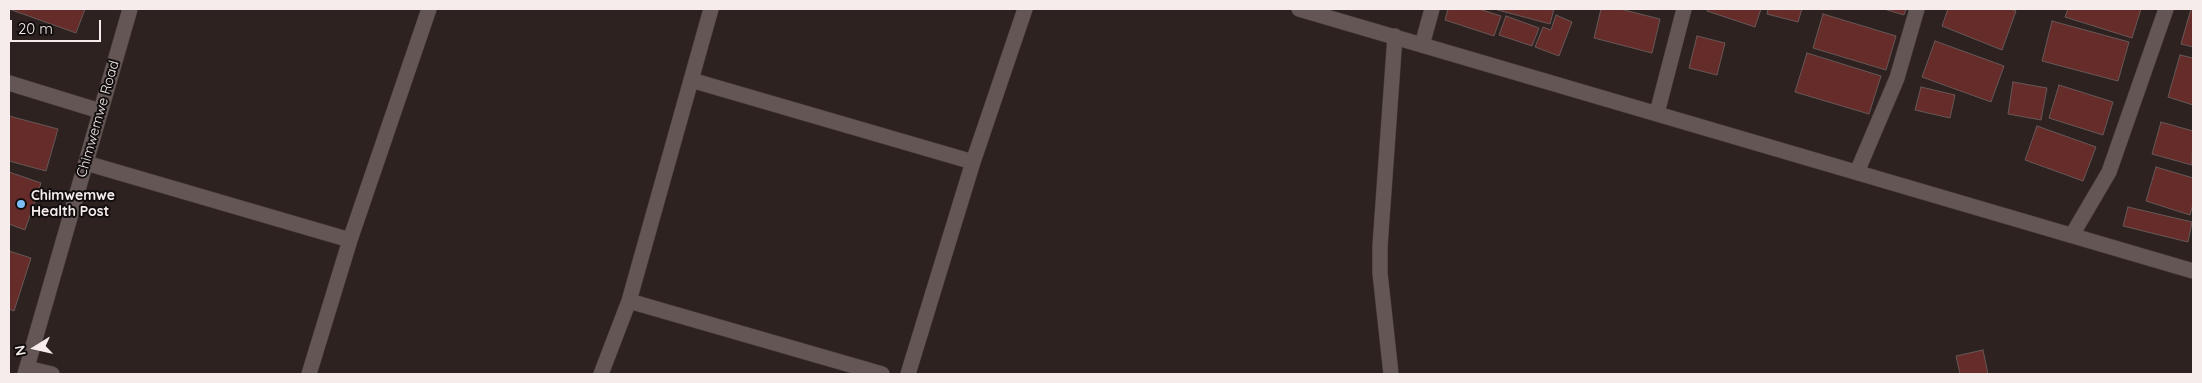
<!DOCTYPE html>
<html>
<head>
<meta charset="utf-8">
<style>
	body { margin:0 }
	#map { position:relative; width:2202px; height:383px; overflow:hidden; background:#2e2221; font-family:Quicksand,sans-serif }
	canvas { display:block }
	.frame { position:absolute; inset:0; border:10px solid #f5eceb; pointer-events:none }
	.north { position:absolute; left:10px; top:323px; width:50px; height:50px; -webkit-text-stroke:4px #120d0d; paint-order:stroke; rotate:260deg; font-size:14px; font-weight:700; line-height:20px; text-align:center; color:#f5eceb }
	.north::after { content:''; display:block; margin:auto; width:18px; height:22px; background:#f5eceb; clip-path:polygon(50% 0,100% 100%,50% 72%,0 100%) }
	.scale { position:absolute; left:10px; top:20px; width:91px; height:22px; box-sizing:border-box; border:2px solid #f5eceb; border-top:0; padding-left:6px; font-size:15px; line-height:18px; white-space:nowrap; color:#f5eceb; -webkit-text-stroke:4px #120d0d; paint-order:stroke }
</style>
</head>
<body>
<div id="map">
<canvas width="2202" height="383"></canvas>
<div class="frame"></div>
<div class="north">N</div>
<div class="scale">20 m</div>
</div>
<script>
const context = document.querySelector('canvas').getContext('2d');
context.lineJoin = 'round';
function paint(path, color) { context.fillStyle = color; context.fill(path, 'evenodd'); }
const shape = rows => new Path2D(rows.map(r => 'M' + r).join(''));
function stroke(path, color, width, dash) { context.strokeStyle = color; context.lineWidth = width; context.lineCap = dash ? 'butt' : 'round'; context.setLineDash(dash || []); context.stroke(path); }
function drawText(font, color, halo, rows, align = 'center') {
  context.font = font + ' Quicksand,sans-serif'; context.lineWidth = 4; context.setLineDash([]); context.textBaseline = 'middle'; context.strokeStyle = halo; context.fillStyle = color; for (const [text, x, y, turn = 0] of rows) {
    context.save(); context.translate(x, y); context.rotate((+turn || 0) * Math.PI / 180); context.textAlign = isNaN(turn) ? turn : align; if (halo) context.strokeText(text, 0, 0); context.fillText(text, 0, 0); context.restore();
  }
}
const building = shape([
	[9,9,85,9,76,33,9,9],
	[1448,9,1479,9,1501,16,1494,36,1445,20,1448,9],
	[1494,9,1554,9,1550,24,1494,9],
	[1601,9,1620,9,1660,19,1652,53,1594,38,1601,9],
	[1707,9,1761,9,1755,27,1707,11,1707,9],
	[1768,9,1802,9,1798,22,1767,14,1768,9],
	[1884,9,1906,9,1904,15,1884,9],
	[1948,9,2010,9,2016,11,2002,50,1942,26,1948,9],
	[2068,9,2141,9,2132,38,2065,17,2068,9],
	[2191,9,2193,10,2193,47,2181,44,2191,9],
	[1823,14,1896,36,1886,70,1813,48,1823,14],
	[1556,15,1572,22,1559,56,1535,47,1543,27,1551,30,1556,15],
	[1506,16,1539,28,1532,46,1499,35,1506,16],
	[2052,21,2129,42,2118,81,2042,61,2052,21],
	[1697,36,1725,43,1717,75,1689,68,1697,36],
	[1935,41,2004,66,1991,102,1922,77,1935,41],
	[1807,53,1881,76,1869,114,1795,92,1807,53],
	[2180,55,2193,58,2193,105,2168,97,2180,55],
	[2013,82,2047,88,2041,120,2008,114,2013,82],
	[2059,85,2113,102,2103,135,2049,118,2059,85],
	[1921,87,1955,95,1950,118,1915,110,1921,87],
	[9,116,58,129,46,171,9,161,9,116],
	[2161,122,2193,131,2192,165,2152,154,2161,122],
	[2037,126,2096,147,2083,181,2025,160,2037,126],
	[2156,167,2193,178,2193,204,2190,215,2146,201,2156,167],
	[9,172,41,183,25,230,9,224,9,172],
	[2128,207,2192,222,2188,242,2123,226,2128,207],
	[9,251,31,258,14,311,9,309,9,251],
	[1983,350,1988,374,1960,374,1956,356,1983,350]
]);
const minor = shape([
	[1299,9,2193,271],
	[1422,45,1432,9],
	[691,80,973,162],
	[9,83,100,111],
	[1657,113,1684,9],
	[86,163,350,240,429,9],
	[1857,172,1897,78,1917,9],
	[2072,235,2109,172,2166,9],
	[629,301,882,374],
	[27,368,52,374],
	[25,374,130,9],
	[309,374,350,240],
	[601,374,629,301,711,9],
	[908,374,973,162,1025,9],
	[1391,374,1380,273,1380,246,1395,36]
]);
const markers = [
	[21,204,5,"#7cbef9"]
];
const streetNames = [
	["Chimwemwe Road",98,119,-74]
];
const poiNames = [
	["Chimwemwe",31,196],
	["Health Post",31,212]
];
paint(building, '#662c29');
stroke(building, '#665857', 1);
stroke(minor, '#473d3c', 16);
stroke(minor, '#645655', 15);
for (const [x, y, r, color] of markers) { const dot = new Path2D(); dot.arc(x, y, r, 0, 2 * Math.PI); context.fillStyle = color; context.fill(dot); stroke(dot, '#120d0d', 2); }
drawText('14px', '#f5eceb', '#120d0d', streetNames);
drawText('bold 14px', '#f5eceb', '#120d0d', poiNames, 'left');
</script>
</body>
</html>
